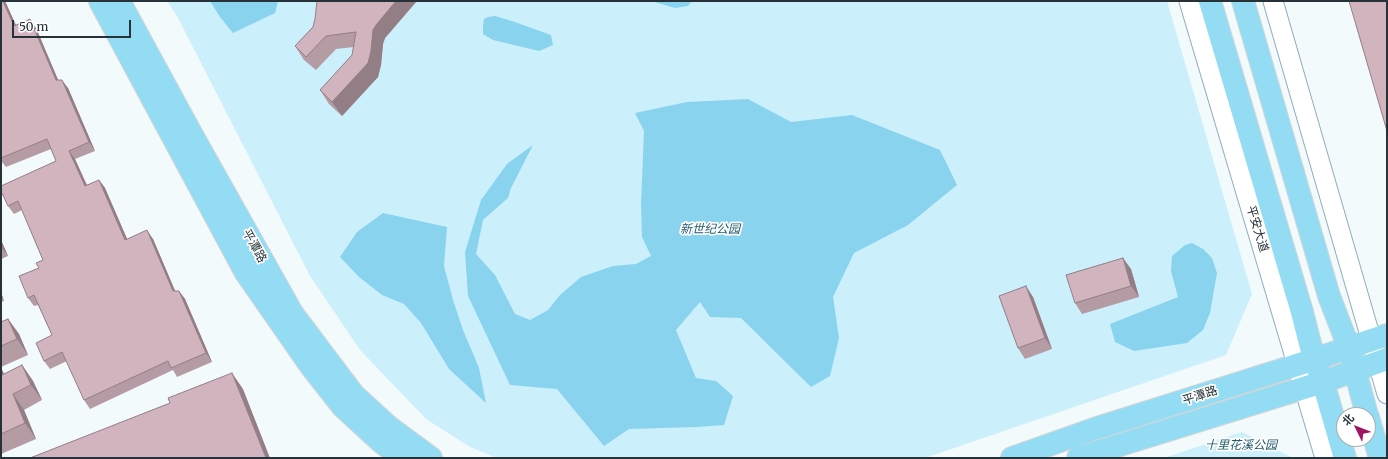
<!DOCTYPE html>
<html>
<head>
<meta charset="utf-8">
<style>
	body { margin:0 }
	#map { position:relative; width:1388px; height:459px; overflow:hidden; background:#f3fafc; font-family:Merriweather,"Noto Sans SC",serif }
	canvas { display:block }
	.frame { position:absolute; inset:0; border:2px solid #263237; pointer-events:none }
	.north { position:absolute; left:1336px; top:407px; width:40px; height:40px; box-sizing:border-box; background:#fff; border:1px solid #a8adaf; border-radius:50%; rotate:313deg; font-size:11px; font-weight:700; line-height:16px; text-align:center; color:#263237 }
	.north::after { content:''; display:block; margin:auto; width:14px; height:18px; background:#9f1561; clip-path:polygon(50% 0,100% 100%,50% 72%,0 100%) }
	.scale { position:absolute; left:12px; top:20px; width:119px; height:18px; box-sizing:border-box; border:2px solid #263237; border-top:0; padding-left:5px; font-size:12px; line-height:14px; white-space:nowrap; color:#263237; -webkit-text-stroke:3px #fff; paint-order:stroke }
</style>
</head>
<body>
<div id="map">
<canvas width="1388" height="459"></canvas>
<div class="frame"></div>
<div class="north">北</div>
<div class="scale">50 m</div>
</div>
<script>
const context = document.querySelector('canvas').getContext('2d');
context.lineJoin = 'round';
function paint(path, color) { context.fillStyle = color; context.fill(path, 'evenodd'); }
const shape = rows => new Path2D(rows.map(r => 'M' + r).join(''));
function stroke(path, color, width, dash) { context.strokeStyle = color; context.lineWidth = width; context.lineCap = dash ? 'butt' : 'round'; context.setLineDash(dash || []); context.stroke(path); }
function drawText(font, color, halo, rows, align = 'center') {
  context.font = font + ' Merriweather,"Noto Sans SC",serif'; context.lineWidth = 3.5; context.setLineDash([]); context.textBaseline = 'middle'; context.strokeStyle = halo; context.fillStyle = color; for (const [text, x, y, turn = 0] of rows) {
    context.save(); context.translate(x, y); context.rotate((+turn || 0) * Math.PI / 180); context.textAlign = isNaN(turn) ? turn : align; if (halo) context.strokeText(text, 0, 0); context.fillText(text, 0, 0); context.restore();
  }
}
const green = shape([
	[167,1,1167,1,1252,294,1226,355,925,458,497,458,470,447,426,419,360,350,310,276,177,16],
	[1242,432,1293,458,1164,458]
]);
const forest = shape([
	[210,1,278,1,275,13,233,33,220,17],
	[651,1,692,1,688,6,675,8],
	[495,16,512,21,551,35,553,45,539,51,493,40,483,34,483,26,484,19,488,17],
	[748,99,791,122,852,115,940,150,957,185,908,225,854,253,833,297,839,338,830,376,811,387,741,318,710,317,700,302,676,330,696,378,716,381,733,396,724,425,697,427,629,429,604,446,557,389,510,385,468,296,465,252,481,200,507,164,533,145,511,188,508,198,483,220,476,254,495,275,515,314,530,320,548,310,560,295,581,277,613,266,636,264,651,256,642,237,641,204,644,131,635,113,687,102],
	[383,213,447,227,444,266,453,300,463,330,479,368,486,403,449,369,421,323,404,304,382,295,359,277,340,257,357,232],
	[1192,243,1203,249,1212,258,1217,273,1210,313,1203,330,1187,343,1134,351,1115,342,1110,324,1178,297,1171,271,1172,256,1185,245]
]);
const minor = shape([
	[1189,1,1325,458],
	[1273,1,1387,394]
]);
const major = shape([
	[100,1,246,273,310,365,343,407,380,441,402,458],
	[119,1,192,135,292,313,353,394,389,427,431,458],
	[1210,1,1302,312,1314,359,1323,382,1345,458],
	[1243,1,1329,296,1349,348,1367,415],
	[1368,417,1380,458],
	[1012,458,1094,429,1297,365,1387,335],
	[1078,458,1323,382,1387,359]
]);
const wall = shape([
	[1,1,5,1,16,25,36,28,58,80,68,88,95,151,75,159,87,185,99,180,105,188,127,239,153,239,175,291,179,291,185,299,212,362,177,377,173,370,90,409,84,400,67,361,50,369,44,361,52,335,38,305,34,306,28,298,39,268,43,260,22,210,14,214,8,206,56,161,51,149,6,167,2,162,1,163],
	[416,2,385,38,383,44,381,65,378,77,342,116,329,104,320,90,352,55,354,47,336,49,316,70,304,60,295,46,313,27,315,19],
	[1,240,8,256,1,259],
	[1131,269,1139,297,1082,314,1075,303],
	[1,292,4,301,1,302],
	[1033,297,1052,349,1025,359,1018,348],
	[8,319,19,334,28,355,1,367,1,322],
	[22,365,33,381,42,400,24,410,36,439,1,454,1,368,4,374]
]);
const shadedWall = shape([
	[3,1,5,1,20,35,14,26],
	[396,1,415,1,416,2,385,38,383,44,381,65,378,77,342,116,332,102,376,25],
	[30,19,36,28,62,89,56,80],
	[62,80,68,88,95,151,89,142],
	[69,151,75,159,91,195,85,186],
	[99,180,105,188,131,248,125,240],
	[147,230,153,239,179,300,173,291],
	[1,240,8,256,2,248,1,245],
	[1123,258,1131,269,1139,297,1131,286],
	[1026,286,1033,297,1052,349,1045,338],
	[179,291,185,299,212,362,206,353],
	[1,292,4,301,1,296],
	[8,319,19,334,28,355,17,339],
	[22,365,33,381,42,400,31,385],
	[1,368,13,391,1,374],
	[232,373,243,389,270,458,266,458],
	[13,394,24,410,36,439,25,423]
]);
const building = shape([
	[1,1,3,1,14,26,30,19,56,80,62,80,89,142,69,151,85,186,99,180,125,240,147,230,173,291,179,291,206,353,171,368,168,361,84,400,62,352,44,361,36,343,52,335,34,295,28,298,19,276,39,268,36,263,43,260,18,201,8,206,1,191,1,186,56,161,47,139,1,158,1,1],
	[317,1,396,1,376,25,373,30,371,51,368,63,332,102,320,90,352,55,356,32,326,36,306,57,295,46,313,27,315,19,317,1],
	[1349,1,1387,1,1387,131,1349,1],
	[1123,258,1131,286,1075,303,1066,275,1123,258],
	[1026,286,1045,338,1018,348,999,296,1026,286],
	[8,319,17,339,1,346,1,322,8,319],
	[22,365,31,385,13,394,25,423,1,434,1,374,2,375,22,365],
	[232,373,266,458,30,458,170,403,168,398,232,373]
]);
const streetNames = [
	["平安大道",1257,229,73],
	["平潭路",254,246,61],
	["平潭路",1200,396,-18]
];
const parkNames = [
	["新世纪公园",710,230],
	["十里花溪公园",1241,446]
];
paint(green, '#cceffc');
paint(forest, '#89d3ef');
stroke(minor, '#8fadb9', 21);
stroke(major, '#d4d6d7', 24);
stroke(minor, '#fff', 19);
stroke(major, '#94dcf4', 22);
paint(wall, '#b59ba4');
paint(shadedWall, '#937e86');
paint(building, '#d2b4bf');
stroke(building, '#937e86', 1);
drawText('12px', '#263237', '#fff', streetNames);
drawText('italic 12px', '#215b6f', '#fff', parkNames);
</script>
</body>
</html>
